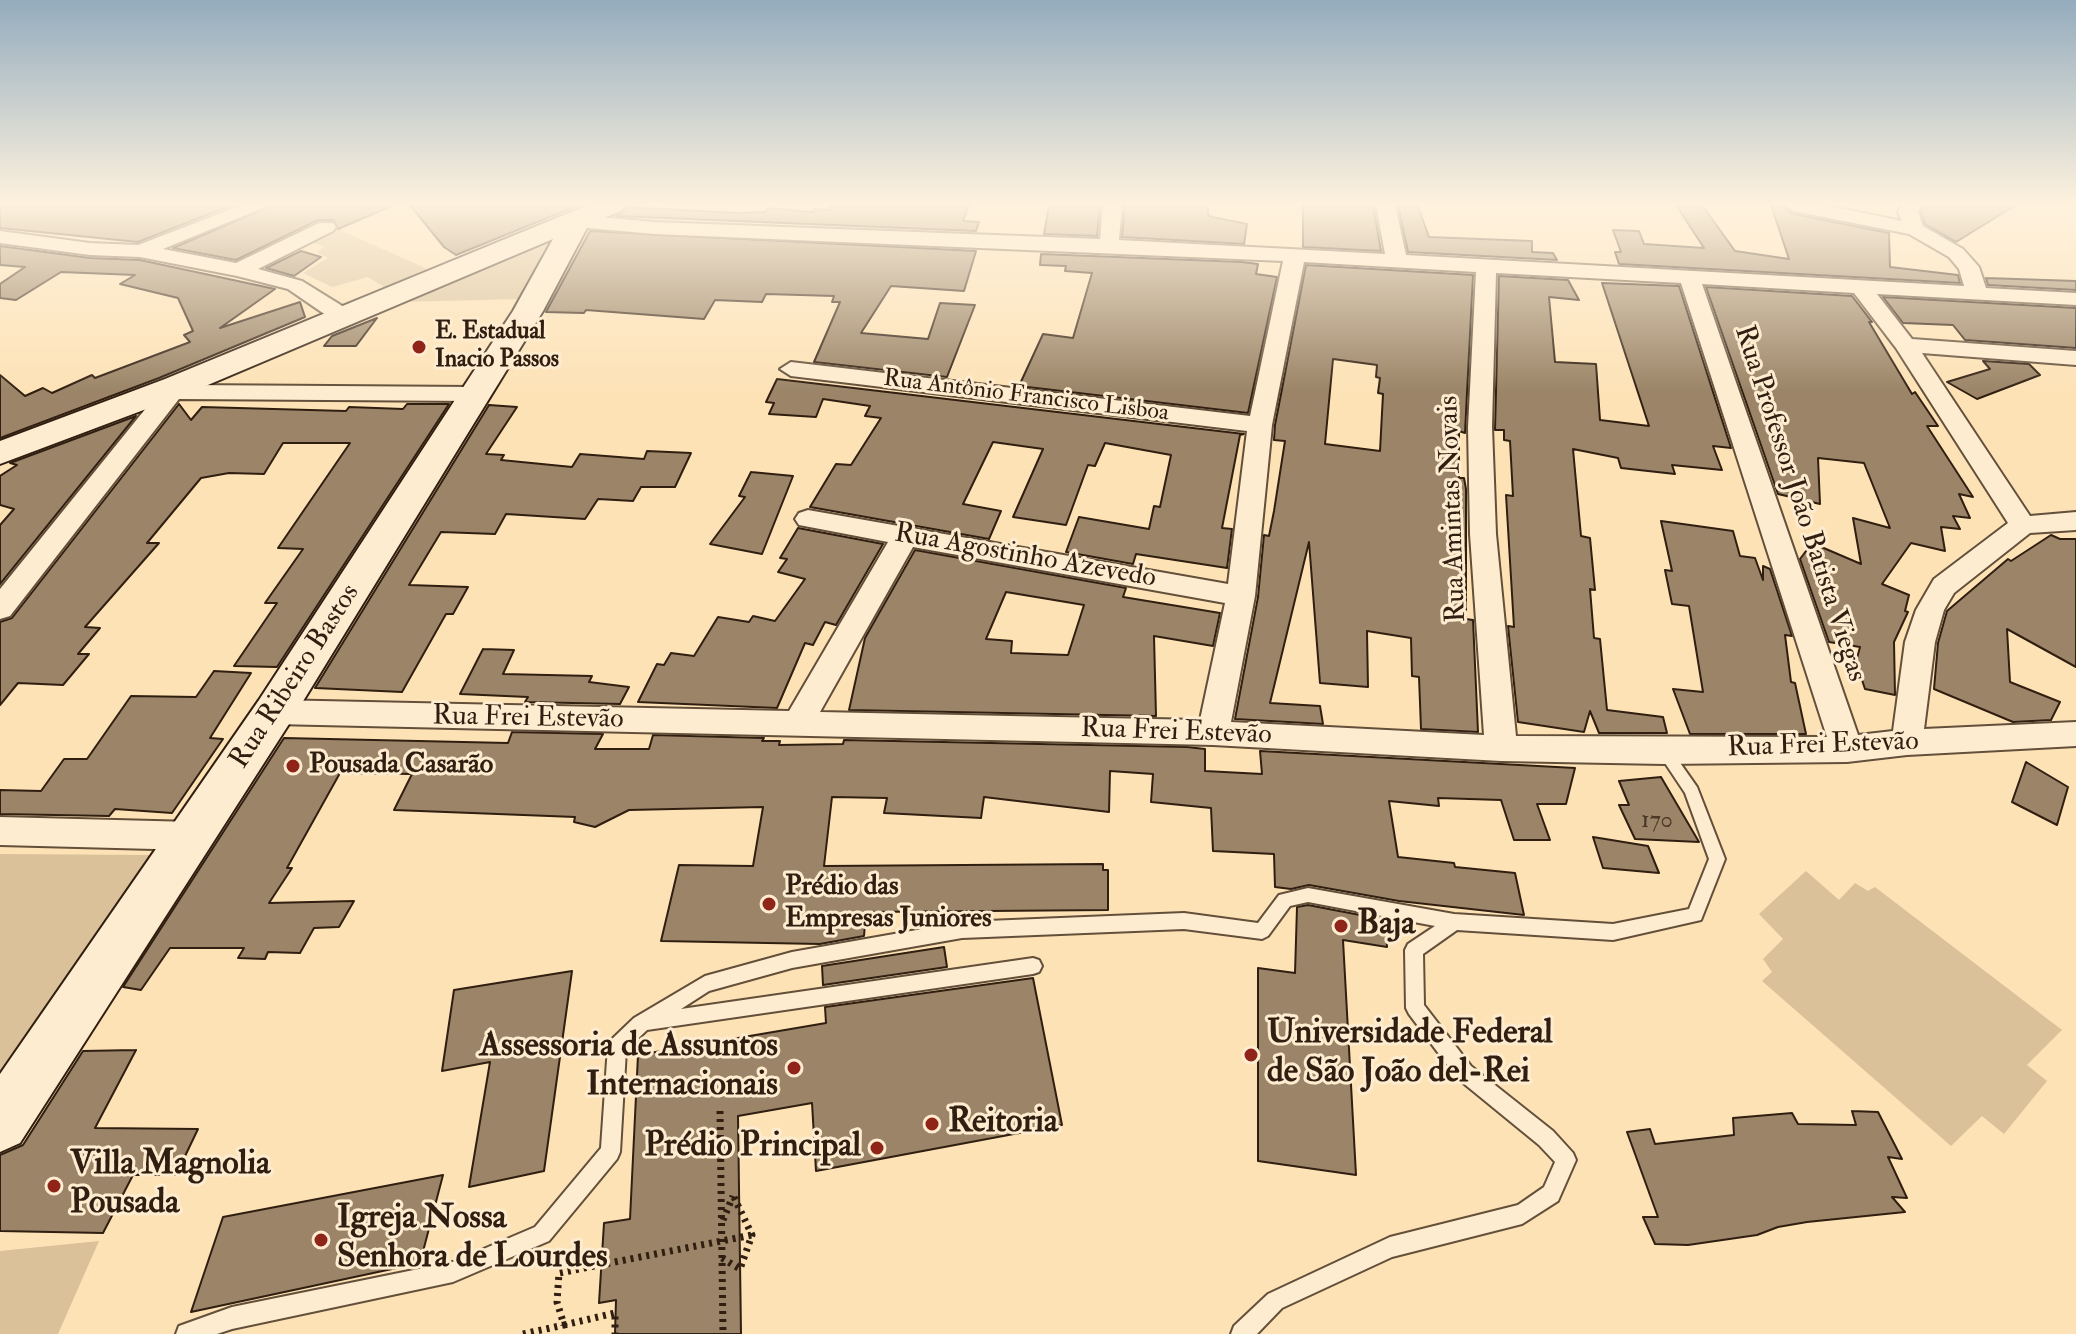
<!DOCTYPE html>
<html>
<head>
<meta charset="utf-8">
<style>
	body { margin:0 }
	canvas { display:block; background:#fde2b6 }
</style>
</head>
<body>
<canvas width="2076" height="1334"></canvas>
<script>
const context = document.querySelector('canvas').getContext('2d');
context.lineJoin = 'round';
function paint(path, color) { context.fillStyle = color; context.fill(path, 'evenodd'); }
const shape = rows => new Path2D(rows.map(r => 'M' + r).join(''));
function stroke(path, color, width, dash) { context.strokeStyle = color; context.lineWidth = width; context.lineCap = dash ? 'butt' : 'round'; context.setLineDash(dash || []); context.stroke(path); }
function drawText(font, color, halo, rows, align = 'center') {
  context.font = font + ' "IM FELL Double Pica",serif'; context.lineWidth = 6; context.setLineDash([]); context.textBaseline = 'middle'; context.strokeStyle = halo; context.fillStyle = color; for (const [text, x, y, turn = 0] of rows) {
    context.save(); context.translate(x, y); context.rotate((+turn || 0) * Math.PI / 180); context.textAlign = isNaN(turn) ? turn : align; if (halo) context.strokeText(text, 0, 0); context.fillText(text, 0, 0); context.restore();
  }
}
const green = shape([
	[338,229,427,269,384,287,368,277,332,287,303,273,328,258,317,252,324,247,306,240],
	[550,241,557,248,521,299,395,302],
	[0,854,151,855,0,1092],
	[1806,871,1839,900,1855,883,1868,891,1875,887,2062,1030,2027,1065,2047,1081,2004,1134,1982,1116,1951,1146,1762,981,1772,972,1763,959,1783,939,1759,914],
	[99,1241,58,1334,0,1334,0,1251]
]);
const building = shape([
	[0,205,232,205,138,242,0,228,0,205],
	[273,205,394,205,338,229,333,220,318,220,236,260,173,248,273,205],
	[410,205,579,205,456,255,444,247,410,205],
	[830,205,969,205,963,221,979,222,976,231,617,216,627,207,738,213,765,212,768,208,813,212,814,209,830,210,830,205],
	[1063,205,1100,205,1097,236,1044,234,1049,206,1063,205],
	[1125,205,1208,205,1208,215,1212,217,1247,224,1244,244,1122,237,1125,205],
	[1334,205,1373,205,1381,251,1303,247,1303,206,1334,205],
	[1398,205,1418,207,1429,237,1532,241,1532,252,1553,253,1557,260,1408,252,1398,205],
	[1676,205,1702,205,1735,251,1789,259,1771,205,1782,205,1793,214,1889,233,1890,267,1958,275,1960,283,1619,264,1615,252,1621,252,1613,230,1639,231,1644,244,1704,248,1676,205],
	[1924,205,2016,205,1956,242,1925,224,1921,212,1924,205],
	[590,231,976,251,964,291,891,286,861,333,928,339,940,303,975,305,947,377,814,362,840,302,832,302,834,296,766,294,762,302,715,300,704,319,586,310,584,313,546,312,590,231],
	[0,246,90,258,140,260,275,289,220,328,300,302,305,317,159,378,0,438,0,375,25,396,43,388,52,393,92,375,95,378,190,342,184,335,193,331,178,298,120,284,135,275,61,272,16,300,0,298,0,284,25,267,0,265,0,246],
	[301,251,321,257,294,276,266,268,301,251],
	[1041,254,1242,262,1258,264,1256,274,1277,277,1248,413,1019,386,1043,334,1073,338,1092,273,1065,271,1066,266,1040,265,1041,254],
	[1306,265,1473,275,1465,433,1459,431,1459,478,1464,478,1466,489,1466,619,1473,620,1478,732,1421,729,1419,677,1412,676,1411,638,1367,631,1368,687,1320,683,1309,542,1270,703,1320,706,1323,724,1235,719,1258,597,1264,535,1269,536,1274,511,1285,441,1274,440,1275,425,1306,265],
	[1333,359,1377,365,1376,377,1380,378,1378,393,1383,394,1380,451,1325,444,1333,359],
	[1499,276,1568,280,1579,300,1549,297,1555,362,1596,364,1600,420,1649,426,1602,283,1679,286,1731,448,1713,446,1722,470,1672,465,1675,474,1621,468,1618,458,1573,449,1581,536,1590,538,1595,590,1590,589,1594,638,1600,639,1607,710,1663,717,1667,733,1599,733,1590,711,1584,732,1518,722,1508,626,1514,627,1506,495,1513,496,1510,441,1504,440,1504,430,1495,430,1499,276],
	[1986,278,2076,281,2076,290,1988,285,1986,278],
	[1706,287,1852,296,1872,322,1869,322,1912,394,1915,392,1938,426,1927,426,1973,497,1959,494,1970,518,1953,516,1960,529,1941,527,1945,551,1911,543,1882,584,1909,595,1905,611,1908,612,1894,642,1895,695,1865,689,1856,662,1860,647,1829,642,1800,559,1812,543,1861,564,1853,518,1890,528,1864,463,1818,458,1820,504,1778,494,1706,287],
	[1883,297,2076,308,2076,348,1965,340,1953,325,1903,323,1883,297],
	[377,318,356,346,324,346,332,336,377,318],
	[1983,361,2029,364,2040,375,1977,399,1947,382,1990,369,1983,361],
	[777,379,1244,434,1240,435,1222,528,1232,529,1227,568,1136,554,1133,564,1066,552,1079,517,1149,529,1154,506,1160,507,1171,455,1105,443,1095,466,1088,465,1066,525,1013,517,1043,449,993,442,963,504,1001,511,989,539,810,507,836,464,851,465,881,418,865,416,870,406,823,399,816,417,769,414,774,403,766,402,777,379],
	[179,404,191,420,202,407,346,411,349,407,403,409,407,404,449,404,277,667,234,666,277,603,265,603,303,549,278,548,350,443,283,443,264,474,229,473,201,478,147,543,159,543,85,627,100,628,78,654,89,654,63,685,18,683,0,705,0,622,12,618,179,404],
	[489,405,517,407,486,454,504,455,501,460,572,467,580,454,644,459,647,451,691,453,675,487,641,487,633,501,598,499,585,519,506,514,495,534,441,532,409,585,468,587,453,614,446,614,402,692,315,688,489,405],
	[136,416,0,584,0,525,14,509,0,505,0,476,17,465,10,463,136,416],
	[751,472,793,476,762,554,710,544,745,497,739,496,751,472],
	[1661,521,1733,531,1740,556,1755,558,1763,580,1763,566,1770,569,1792,636,1785,635,1791,682,1795,683,1806,734,1690,734,1673,689,1703,692,1689,606,1672,604,1665,570,1672,571,1661,521],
	[798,528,883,544,836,625,825,622,813,645,805,643,777,708,638,702,657,664,664,665,671,653,694,656,718,617,749,622,753,616,775,621,805,579,778,572,787,559,780,558,798,528],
	[2051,535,2060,539,2076,539,2076,667,2007,629,2010,682,2060,702,2051,720,2013,722,1934,689,1938,643,1947,611,2008,559,2011,561,2051,535],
	[915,550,1126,588,1123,597,1220,613,1213,646,1154,636,1156,716,849,710,865,638,915,550],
	[1006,592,1084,605,1068,655,1011,653,1012,641,986,639,1006,592],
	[483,649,514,650,503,674,592,676,589,682,629,687,620,704,525,702,528,697,460,694,483,649],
	[214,671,251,673,210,738,223,739,172,813,115,809,109,816,0,814,0,790,41,791,64,759,87,759,131,696,196,697,214,671],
	[512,732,603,734,595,749,649,749,653,735,764,738,762,741,780,741,779,745,843,744,844,740,1187,747,1205,749,1205,771,1262,774,1260,751,1575,768,1566,804,1537,804,1550,840,1514,840,1501,800,1438,798,1439,806,1389,801,1398,857,1454,863,1455,867,1515,873,1524,915,1399,901,1309,885,1291,889,1275,887,1274,854,1213,851,1211,808,1151,802,1153,774,1110,771,1109,812,984,797,981,818,884,813,887,798,832,797,824,866,1103,864,1103,870,1108,870,1108,910,866,912,864,936,820,944,661,941,679,865,753,866,763,807,629,810,595,827,574,822,575,817,394,810,412,774,340,773,287,868,292,868,269,903,354,901,339,927,314,928,300,953,268,952,265,959,238,958,244,948,170,948,141,990,123,987,284,738,508,743,512,732],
	[2026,762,2068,787,2057,825,2012,802,2026,762],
	[1661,777,1699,842,1635,839,1619,805,1629,805,1619,781,1661,777],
	[1593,837,1648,846,1659,873,1603,868,1593,837],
	[1308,905,1386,920,1387,947,1343,940,1356,1175,1258,1161,1258,968,1295,973,1297,907,1308,905],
	[944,947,947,967,823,985,822,966,944,947],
	[572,971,544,1171,469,1187,490,1062,442,1071,454,990,572,971],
	[1033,978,1062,1125,816,1171,812,1103,738,1116,741,1334,615,1334,616,1300,599,1303,604,1223,630,1219,638,1055,826,1023,825,1007,1033,978],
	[136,1050,95,1128,198,1129,176,1175,133,1175,103,1233,0,1231,0,1155,23,1145,83,1051,136,1050],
	[1852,1111,1878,1112,1902,1159,1888,1157,1907,1198,1892,1197,1905,1212,1807,1222,1778,1227,1757,1235,1688,1245,1655,1244,1643,1217,1658,1217,1627,1132,1650,1129,1655,1144,1734,1135,1733,1118,1792,1113,1798,1124,1856,1125,1852,1111],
	[443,1175,420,1263,191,1312,223,1217,443,1175]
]);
const path = shape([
	[720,1111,723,1334],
	[723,1220,733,1196],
	[722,1258,740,1269,752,1235,733,1195],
	[564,1325,615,1313,615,1334],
	[523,1334,564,1325,557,1302,559,1273,752,1235]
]);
const lane = shape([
	[1664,745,1669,747,1697,787,1725,859,1701,920,1613,940,1457,930,1423,954,1424,1005,1471,1066,1553,1131,1573,1153,1576,1160,1558,1201,1522,1224,1392,1257,1282,1308,1257,1334,1231,1334,1234,1326,1268,1294,1390,1237,1518,1205,1544,1187,1555,1162,1539,1145,1457,1078,1409,1014,1406,1008,1405,950,1408,944,1435,926,1308,902,1290,906,1268,936,1262,939,1184,929,962,938,792,968,709,991,681,1009,1033,958,1039,960,1042,966,1039,972,1033,974,647,1030,626,1050,620,1152,617,1159,549,1241,453,1282,232,1329,217,1334,176,1334,179,1326,232,1307,453,1262,535,1227,601,1148,608,1046,611,1040,634,1018,705,976,792,952,962,922,1184,913,1258,923,1279,895,1308,888,1454,914,1613,924,1689,909,1709,859,1685,793,1657,751,1659,747,1664,745]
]);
const street = shape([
	[242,205,270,205,163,249,236,263,319,223,333,223,336,227,333,231,258,269,302,281,352,312,355,317,352,322,336,322,288,289,237,276,140,257,90,255,0,243,0,231,90,243,138,245,242,205],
	[1103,205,1122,205,1119,240,1385,254,1376,205,1395,205,1406,255,1964,286,1959,269,1949,257,1909,234,1794,211,1785,205,1825,205,1902,221,1898,212,1902,205,1921,205,1918,212,1923,226,1963,249,1979,267,1986,288,2076,293,2076,305,1877,294,1912,339,2076,351,2076,365,1922,353,2030,516,2076,512,2076,530,2030,533,1954,593,1944,610,1935,642,1924,729,2076,722,2076,746,1907,755,1847,762,1664,764,1501,761,1213,745,274,724,263,720,258,712,263,704,274,700,789,711,888,542,799,525,795,519,799,513,808,510,1228,584,1247,431,791,376,780,369,791,362,1250,416,1283,261,654,234,577,227,567,221,577,215,654,222,1100,239,1103,205],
	[1304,262,1476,272,1468,427,1470,534,1484,735,1231,722,1255,596,1272,425,1304,262],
	[1496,273,1681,283,1827,737,1516,736,1496,534,1492,427,1496,273],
	[1702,284,1854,293,1896,348,2008,523,1934,579,1916,610,1905,642,1893,731,1858,735,1702,284],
	[913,547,1225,603,1200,720,820,712,913,547],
	[177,379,188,385,474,387,486,394,474,401,179,399,10,616,0,619,0,589,163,387,177,379],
	[0,817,193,822,205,826,210,836,205,846,193,850,0,845,0,817]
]);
const secondary = shape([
	[588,205,625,205,621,211,589,224,543,311,289,724,20,1143,0,1152,0,1074,259,700,513,311,553,239,189,393,0,464,0,441,165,379,588,205]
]);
const markers = [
	[419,347,8,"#8f2418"],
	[293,766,8,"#8f2418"],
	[769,904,8,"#8f2418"],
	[1341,926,8,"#8f2418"],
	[1251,1055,8,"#8f2418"],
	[794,1068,8,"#8f2418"],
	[932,1124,8,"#8f2418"],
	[877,1148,8,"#8f2418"],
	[54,1186,8,"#8f2418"],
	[321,1240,8,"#8f2418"]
];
const farPoinames = [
	["E. Estadual",435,333],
	["Inacio Passos",435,361]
];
const farStreetnames = [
	["Rua Antônio Francisco Lisboa",1026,397,7]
];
const numberNames = [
	["170",1657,822]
];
const streetNames = [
	["Rua Professor João Batista Viegas",1799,504,72],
	["Rua Amintas Novais",1454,509,-92],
	["Rua Agostinho Azevedo",1025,557,10],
	["Rua Ribeiro Bastos",296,677,-57],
	["Rua Frei Estevão",528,719,1],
	["Rua Frei Estevão",1176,733,2],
	["Rua Frei Estevão",1823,746,-2]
];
const poiNames = [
	["Pousada Casarão",309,766],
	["Prédio das",785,888],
	["Empresas Juniores",785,920]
];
const nearPoinames = [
	["Baja",1357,926],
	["Universidade Federal",1267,1035],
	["de São João del-Rei",1267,1074],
	["Assessoria de Assuntos",778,1048,"right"],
	["Internacionais",778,1087,"right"],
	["Reitoria",948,1124],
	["Prédio Principal",861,1148,"right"],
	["Villa Magnolia",70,1166],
	["Pousada",70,1205],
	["Igreja Nossa",337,1220],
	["Senhora de Lourdes",337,1259]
];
paint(green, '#dac19a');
paint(building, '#9b8467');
stroke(building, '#301e11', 2);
stroke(lane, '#634f3a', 4);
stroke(street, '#634f3a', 4);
stroke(secondary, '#301e11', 4);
stroke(path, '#301e11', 7, [3, 5]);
paint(lane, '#feecd0');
paint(street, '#feecd0');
paint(secondary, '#feecd0');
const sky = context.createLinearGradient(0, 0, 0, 392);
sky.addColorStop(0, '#94acbe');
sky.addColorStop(0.52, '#fef2de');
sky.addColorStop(1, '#fef2de00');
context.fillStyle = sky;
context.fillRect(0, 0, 2076, 392);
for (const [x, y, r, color] of markers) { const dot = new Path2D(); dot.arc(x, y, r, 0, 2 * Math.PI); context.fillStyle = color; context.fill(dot); stroke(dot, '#feecd0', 3); }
drawText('bold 24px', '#301e11', '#feecd0', farPoinames, 'left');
drawText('24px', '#301e11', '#feecd0', farStreetnames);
drawText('24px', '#4b3826', null, numberNames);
drawText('28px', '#301e11', '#feecd0', streetNames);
drawText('bold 28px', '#301e11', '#feecd0', poiNames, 'left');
drawText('bold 34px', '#301e11', '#feecd0', nearPoinames, 'left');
</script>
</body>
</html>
